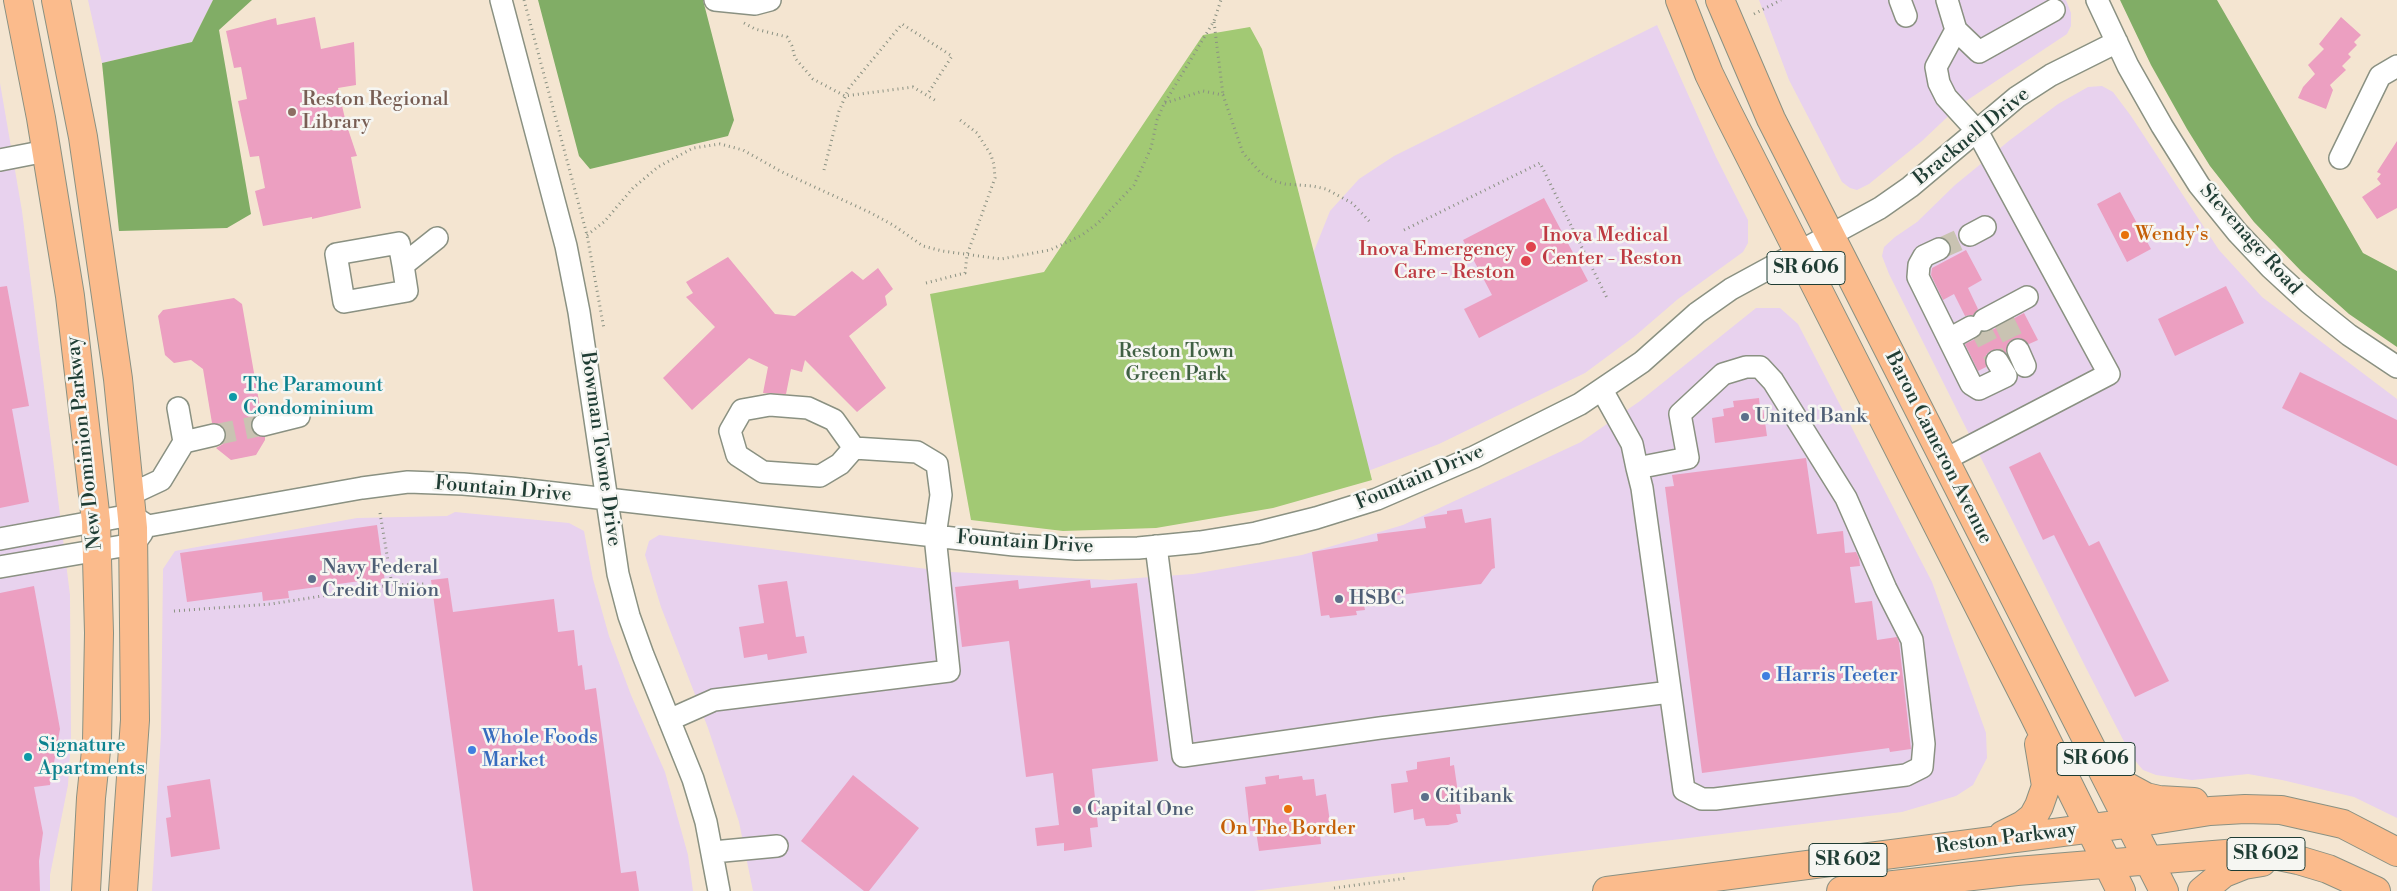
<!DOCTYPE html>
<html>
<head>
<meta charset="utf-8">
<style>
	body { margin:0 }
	canvas { display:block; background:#f4e5d1 }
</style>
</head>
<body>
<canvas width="2397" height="891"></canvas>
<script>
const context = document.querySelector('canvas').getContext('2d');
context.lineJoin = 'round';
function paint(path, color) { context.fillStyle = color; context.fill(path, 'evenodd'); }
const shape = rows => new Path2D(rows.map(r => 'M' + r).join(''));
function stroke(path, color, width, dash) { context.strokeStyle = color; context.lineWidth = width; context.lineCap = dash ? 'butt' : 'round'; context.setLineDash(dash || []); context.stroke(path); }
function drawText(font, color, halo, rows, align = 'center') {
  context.font = font + ' "Libre Bodoni",serif'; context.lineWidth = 5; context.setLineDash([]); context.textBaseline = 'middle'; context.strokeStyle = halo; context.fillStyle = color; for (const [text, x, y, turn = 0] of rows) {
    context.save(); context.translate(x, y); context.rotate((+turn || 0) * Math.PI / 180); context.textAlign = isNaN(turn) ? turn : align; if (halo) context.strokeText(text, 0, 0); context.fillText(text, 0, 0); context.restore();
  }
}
const built = shape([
	[88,0,213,0,192,42,102,63],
	[1759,0,2066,0,2071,13,2071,26,2067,34,1960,105,1922,141,1869,184,1857,190,1850,188,1842,182,1789,80],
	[1657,25,1716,157,1748,220,1748,243,1743,252,1678,299,1635,336,1585,373,1439,444,1355,476,1313,320,1314,251,1330,211,1359,179,1394,156],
	[0,83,22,211,70,595,71,737,68,785,50,875,50,891,0,891],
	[2102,86,2113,92,2131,116,2219,250,2262,297,2397,399,2397,818,2354,797,2282,780,2248,774,2192,780,2156,775,2143,770,2132,757,2085,666,1889,274,1882,256,1884,247,1895,237,1917,222,1955,185,2010,140,2058,104,2088,87],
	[1756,308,1780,308,1798,324,1932,582,1986,733,1987,758,1973,785,1956,796,1902,812,1253,891,753,891,739,822,708,728,661,607,645,555,649,541,659,535,951,572,1110,580,1193,574,1302,555,1403,525,1581,442,1640,401],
	[455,512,569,523,584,531,593,579,609,636,631,695,665,772,688,855,693,891,152,891,161,734,163,569,175,551,357,518,447,516]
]);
const green = shape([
	[1250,27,1262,49,1372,480,1273,508,1156,528,1063,531,971,520,930,294,1044,272,1203,35]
]);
const forest = shape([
	[213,0,252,0,219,30,251,214,227,228,119,231,102,63,192,42],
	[538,0,703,0,734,120,728,136,590,169,579,156],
	[2120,0,2217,0,2363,253,2397,271,2397,347,2349,314,2302,272,2254,222,2210,166,2187,129,2151,65]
]);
const building = shape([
	[315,17,321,49,354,42,356,85,338,88,346,123,357,156,351,157,361,208,312,219,312,217,263,226,255,191,265,188,259,156,250,157,238,101,247,99,241,67,234,68,226,31,276,18,277,25],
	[2341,17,2361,35,2354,42,2357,45,2348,54,2351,57,2342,66,2346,70,2330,85,2333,90,2326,109,2298,98,2303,87,2315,74,2308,65,2324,49,2319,44],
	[2397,141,2397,208,2377,219,2362,197,2381,184,2377,179,2381,174,2377,172],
	[2120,192,2151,249,2127,262,2097,204],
	[1544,198,1588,281,1479,338,1464,309,1492,295,1463,240],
	[1966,250,1982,280,1968,288,1978,309,1973,315,1965,316,1954,294,1943,300,1931,275,1932,268],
	[728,257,775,314,795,316,852,271,863,280,878,268,893,289,885,296,887,305,849,336,886,388,857,412,805,360,802,372,791,369,786,394,763,393,768,367,749,358,692,410,663,378,715,327,686,297,693,293,686,282],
	[7,286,29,406,12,409,29,502,0,508,0,287],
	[2226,286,2244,323,2175,356,2158,319],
	[234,298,242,304,261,413,254,416,251,428,254,434,265,437,265,440,256,455,231,460,216,448,223,444,226,433,223,426,212,423,203,369,191,360,174,363,165,355,158,316,163,310],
	[2024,313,2038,340,2029,344,2020,338,2013,339,2008,343,2006,353,1997,349,1990,351,1986,355,1986,367,1978,371,1965,344,1977,338,1982,332,1990,331],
	[2300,372,2397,420,2397,466,2282,408],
	[1759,398,1760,408,1763,408,1767,436,1715,443,1712,418,1724,416,1723,409,1734,407,1733,401],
	[2040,452,2089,546,2099,541,2169,681,2135,697,2054,535,2043,540,2009,467],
	[1806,458,1817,534,1843,531,1845,553,1856,552,1859,558,1860,566,1850,567,1855,603,1872,601,1877,640,1897,637,1899,642,1911,749,1890,752,1889,748,1702,773,1665,487,1674,486,1672,475],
	[1462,509,1465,523,1491,518,1495,568,1492,569,1481,584,1363,600,1365,610,1356,611,1357,615,1330,618,1329,615,1321,616,1312,552,1378,541,1377,534,1426,528,1424,517,1447,514,1447,511],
	[377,525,385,582,361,585,360,581,288,591,289,598,263,601,262,592,187,602,180,553],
	[448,578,453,612,554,599,558,632,574,630,578,666,582,665,585,690,596,688,621,873,636,871,639,891,473,891,431,580],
	[1018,580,1019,589,1090,580,1091,588,1137,583,1158,761,1092,769,1098,827,1090,828,1092,847,1064,851,1064,843,1037,846,1035,828,1059,825,1053,773,1026,777,1009,641,962,647,955,587],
	[787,581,796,637,804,636,807,653,768,660,767,654,744,658,739,627,764,623,758,585],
	[34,586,60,729,50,785,34,787,43,833,39,861,40,891,0,891,0,593],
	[1450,757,1450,766,1454,765,1461,814,1456,814,1458,822,1448,825,1426,826,1424,818,1414,820,1413,809,1394,813,1391,784,1408,782,1406,771,1417,769,1417,762],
	[853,775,919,828,869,891,864,891,801,841],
	[1279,775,1279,779,1302,776,1303,780,1314,779,1316,796,1326,794,1330,822,1319,824,1321,844,1259,851,1256,831,1250,831,1245,787,1266,784,1265,777],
	[210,779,220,849,171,857,166,818,171,817,167,786]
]);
const minorTunnel = shape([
	[1939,249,1970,235],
	[2003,319,2018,350],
	[1978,324,1997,361],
	[214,435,263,425]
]);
const path = shape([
	[524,0,587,235,604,329],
	[1754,14,1781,0],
	[1214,22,1223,95],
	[744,23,755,29,787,37,792,46,795,58,813,79,845,96,913,87,938,102],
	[1165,103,1203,91,1223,95,1243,153,1261,173,1274,181,1285,184,1312,186,1326,189,1352,203,1370,222],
	[824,170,839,111,849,88,902,24,952,56,927,95],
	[1404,230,1540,163,1608,300],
	[1563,234,1573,229],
	[587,235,604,222,633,188,658,167,693,148,720,144,743,150,782,172,869,212,893,225,923,246,942,251,1001,259,1050,250,1082,235,1098,223,1134,185,1151,148,1157,120,1164,104,1214,21,1221,0],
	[926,283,965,273,967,255,995,178,994,165,991,155,977,133,960,120],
	[380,513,392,585],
	[174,611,271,604,392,585,426,584],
	[1334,888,1408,878]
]);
const minor = shape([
	[501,0,566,246,579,312,618,574,629,616,643,655,693,779,706,822,719,891],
	[715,0,755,4,770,0],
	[1900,0,1906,16],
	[2097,0,2128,66,2162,126,2199,185,2237,232,2271,268,2309,303,2349,335,2397,367],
	[1956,30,1979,52,2054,10],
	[2340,158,2380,76,2397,66],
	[0,160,46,151],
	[1970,235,1985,227],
	[1939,249,1924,256,1919,265,1918,277,1971,384,1979,389,2006,376,1997,361],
	[403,265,399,243,336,254,344,302,407,291,403,265,437,238],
	[1984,320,2027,297],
	[1949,339,1971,327],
	[2018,350,2025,366],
	[1602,390,1632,444,1637,468,1642,488,1684,790,1702,799,1715,799,1906,775,1922,767,1924,744,1912,640,1886,589,1846,498,1773,381,1760,367,1746,367,1723,374,1680,414,1688,458,1637,468],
	[263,425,299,416],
	[184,442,214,435],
	[1944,460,2109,374,1977,131,1946,97,1939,83,1936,67,1956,30,1947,0],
	[129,495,161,480,184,442,178,408],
	[0,539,131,515,148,526,362,488,408,482,463,484,510,488,1014,545,1076,549,1138,548,1200,542,1256,533,1316,518,1377,499,1474,457,1580,404,1642,362,1697,313,1731,289,1880,208,1910,187,2017,97,2051,75,2117,42],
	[1156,546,1183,756,1380,728,1670,692],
	[0,567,134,544,142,533],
	[669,720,714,700,949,671,935,536,941,495,937,464,917,452,854,448,834,420,808,408,770,405,742,410,730,431,737,455,763,472,820,476,840,464,854,448],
	[713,852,777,846]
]);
const major = shape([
	[18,0,41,118,70,296,96,521,99,633,97,741,91,798,86,891],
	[56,0,83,137,118,379,133,528,135,720,123,891],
	[1680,0,1709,74,1728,113,2033,713,2121,891],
	[1720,0,1771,119,2164,891],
	[2106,770,2122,784,2146,797,2159,800,2194,802],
	[2003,835,2023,825,2033,817,2039,806,2046,786,2039,744],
	[1607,891,2147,821,2210,811,2245,809,2281,810,2343,824,2397,852],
	[1841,891,2017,871,2238,853,2269,854,2298,860,2328,869,2376,891],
	[2202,891,2224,873,2244,865,2262,862]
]);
const markers = [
	[292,112,5,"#8d6e63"],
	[2125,235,5,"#e8710a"],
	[1531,247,6,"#e0444e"],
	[1526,261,6,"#e0444e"],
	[233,397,5,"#0f9aa8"],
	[1745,417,5,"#5c6f8a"],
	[312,579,5,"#5c6f8a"],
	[1339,599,5,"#5c6f8a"],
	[1766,676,5,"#3f7fe0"],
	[472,750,5,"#3f7fe0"],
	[28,757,5,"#0f9aa8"],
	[1425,797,5,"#5c6f8a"],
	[1288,809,5,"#e8710a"],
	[1077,810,5,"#5c6f8a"]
];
const shields = [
	[1806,268,78],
	[2096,759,78],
	[2266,854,78],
	[1848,860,78]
];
const shieldNames = [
	["SR 606",1806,268],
	["SR 606",2096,759],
	["SR 602",2266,854],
	["SR 602",1848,860]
];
const educationNames = [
	["Reston Regional",302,100],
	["Library",302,123]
];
const streetNames = [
	["Bracknell Drive",1972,137,-39],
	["Stevenage Road",2250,240,48],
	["New Dominion Parkway",85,443,-96],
	["Baron Cameron Avenue",1938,448,63],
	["Bowman Towne Drive",600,449,82],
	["Fountain Drive",1420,478,-23],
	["Fountain Drive",503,490,5],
	["Fountain Drive",1025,543,4],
	["Reston Parkway",2006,839,-7]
];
const foodNames = [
	["Wendy's",2135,235],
	["On The Border",1288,829,"center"]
];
const healthNames = [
	["Inova Medical",1542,236],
	["Center - Reston",1542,259],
	["Inova Emergency",1515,250,"right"],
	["Care - Reston",1515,273,"right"]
];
const parkNames = [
	["Reston Town",1176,352],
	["Green Park",1176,375]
];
const cultureNames = [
	["The Paramount",243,386],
	["Condominium",243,409],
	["Signature",38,746],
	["Apartments",38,769]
];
const serviceNames = [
	["United Bank",1755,417],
	["Navy Federal",322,568],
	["Credit Union",322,591],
	["HSBC",1349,599],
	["Citibank",1435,797],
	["Capital One",1087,810]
];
const shopNames = [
	["Harris Teeter",1776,676],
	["Whole Foods",482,738],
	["Market",482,761]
];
paint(built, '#e8d2ee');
paint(green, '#a2c974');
paint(forest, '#81ad66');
paint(building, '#ec9fc1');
stroke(minorTunnel, '#c9c3b2', 21, [21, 11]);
stroke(minor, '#8a9182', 24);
stroke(major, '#8a9182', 30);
stroke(path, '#8a9182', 3, [1, 4]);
stroke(minor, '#fff', 21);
stroke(major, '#fbbb8c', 28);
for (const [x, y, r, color] of markers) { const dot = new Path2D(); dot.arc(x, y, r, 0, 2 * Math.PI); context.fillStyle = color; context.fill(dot); stroke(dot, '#f6f6f2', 2); }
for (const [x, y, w] of shields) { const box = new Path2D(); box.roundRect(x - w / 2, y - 16.5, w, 33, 4); context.fillStyle = '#f6f6f2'; context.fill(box); stroke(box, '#1f3d34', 1); }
drawText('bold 19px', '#1f3d34', null, shieldNames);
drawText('20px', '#785e54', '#f6f6f2', educationNames, 'left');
drawText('20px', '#1f3d34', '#f6f6f2', streetNames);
drawText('20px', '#c56008', '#f6f6f2', foodNames, 'left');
drawText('20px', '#be3a42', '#f6f6f2', healthNames, 'left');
drawText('20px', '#406044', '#f6f6f2', parkNames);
drawText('20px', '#0d838f', '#f6f6f2', cultureNames, 'left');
drawText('20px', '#4e5e75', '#f6f6f2', serviceNames, 'left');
drawText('20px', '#366cbe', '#f6f6f2', shopNames, 'left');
</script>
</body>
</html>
